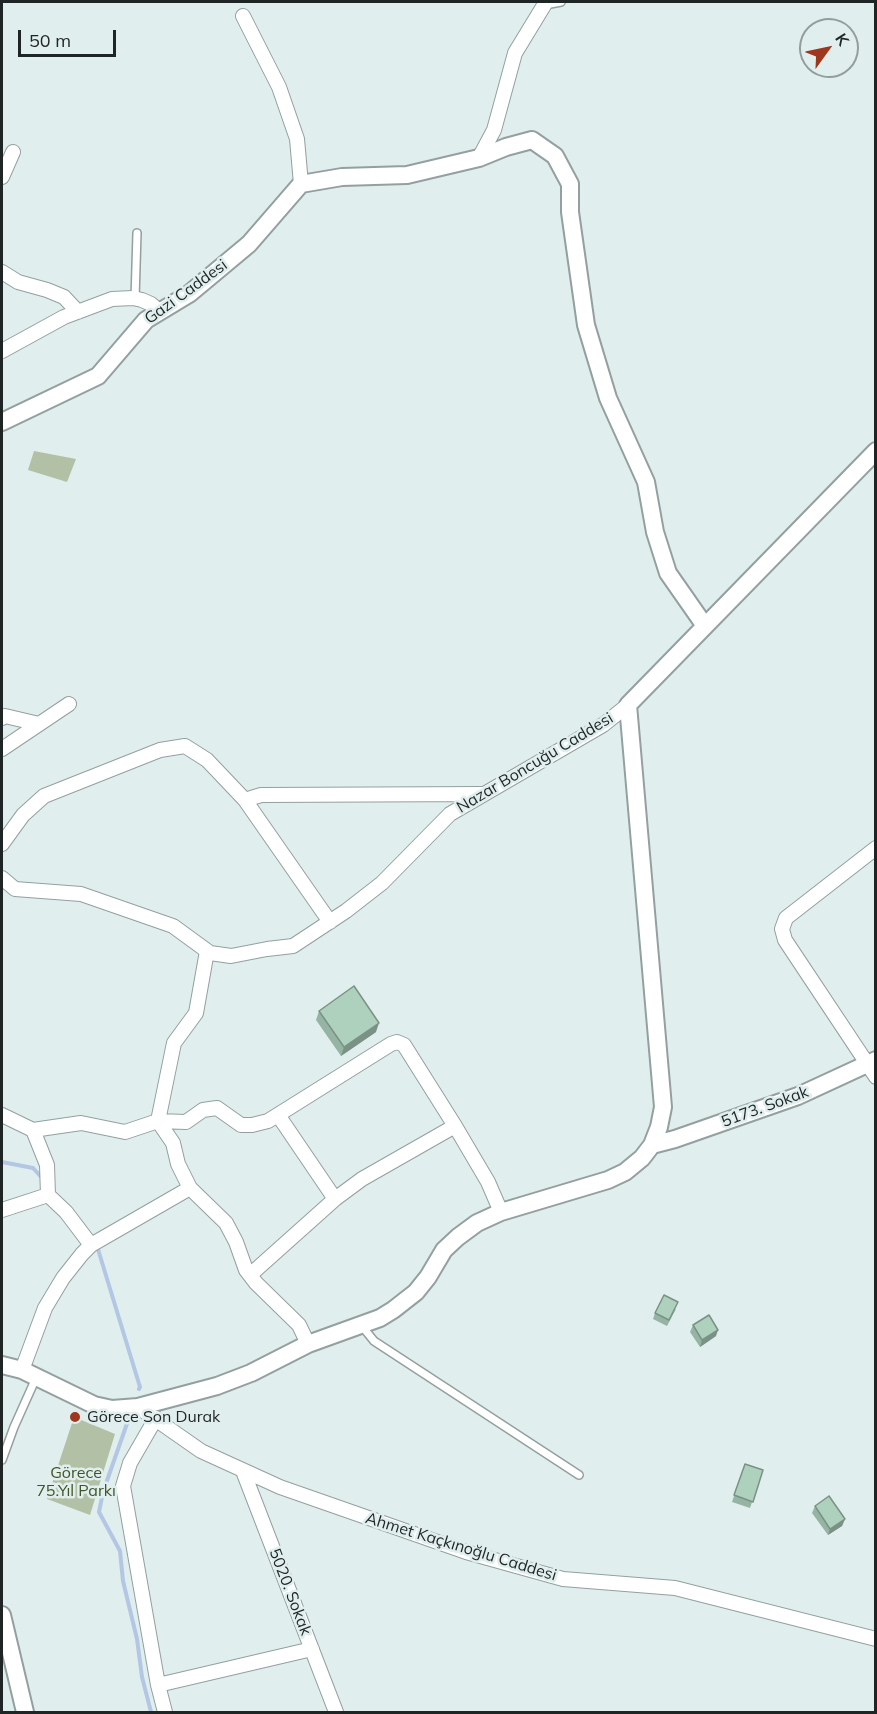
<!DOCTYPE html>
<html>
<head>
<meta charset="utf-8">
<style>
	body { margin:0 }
	#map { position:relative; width:877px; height:1714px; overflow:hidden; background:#e0eeee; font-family:Mulish,sans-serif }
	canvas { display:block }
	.frame { position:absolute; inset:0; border:3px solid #1f2424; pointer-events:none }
	.north { position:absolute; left:799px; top:18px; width:60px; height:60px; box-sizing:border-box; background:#e0eeee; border:2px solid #939d9d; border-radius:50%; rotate:57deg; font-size:16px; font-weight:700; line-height:24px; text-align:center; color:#1f2424 }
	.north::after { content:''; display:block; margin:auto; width:21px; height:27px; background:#9f371f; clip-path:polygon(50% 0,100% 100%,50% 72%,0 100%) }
	.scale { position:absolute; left:18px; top:30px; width:98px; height:27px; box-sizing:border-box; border:3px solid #1f2424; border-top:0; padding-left:8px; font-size:18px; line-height:21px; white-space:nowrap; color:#1f2424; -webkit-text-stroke:4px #e0eeee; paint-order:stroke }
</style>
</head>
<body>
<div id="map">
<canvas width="877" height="1714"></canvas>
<div class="frame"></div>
<div class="north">K</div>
<div class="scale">50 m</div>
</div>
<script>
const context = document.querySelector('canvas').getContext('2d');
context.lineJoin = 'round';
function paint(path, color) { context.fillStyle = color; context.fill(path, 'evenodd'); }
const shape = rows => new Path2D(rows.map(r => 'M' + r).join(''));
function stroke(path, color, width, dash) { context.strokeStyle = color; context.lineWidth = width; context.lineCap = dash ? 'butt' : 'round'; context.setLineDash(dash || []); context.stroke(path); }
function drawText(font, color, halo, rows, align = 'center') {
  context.font = font + ' Mulish,sans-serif'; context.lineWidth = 5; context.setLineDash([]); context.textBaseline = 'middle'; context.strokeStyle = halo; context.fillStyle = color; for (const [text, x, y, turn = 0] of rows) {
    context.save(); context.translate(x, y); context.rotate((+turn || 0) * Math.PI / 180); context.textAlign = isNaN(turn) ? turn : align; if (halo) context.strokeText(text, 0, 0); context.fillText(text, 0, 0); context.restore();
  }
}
const green = shape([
	[34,451,76,459,67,482,28,470],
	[74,1417,115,1434,90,1515,47,1499]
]);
const stream = shape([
	[2,1162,33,1168,43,1179],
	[97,1246,140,1387,139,1389],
	[130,1415,103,1492,99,1512,120,1551,123,1581,137,1639,142,1677,151,1712]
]);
const service = shape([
	[545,5,561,2],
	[135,299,137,233],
	[361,1325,374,1341,579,1475],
	[2,1460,14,1427,36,1378]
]);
const minor = shape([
	[243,16,279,87,297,139,301,184],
	[479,158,494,130,515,53,546,2],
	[2,177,13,152],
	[2,272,18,282,47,290,64,297,78,312],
	[2,351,64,317,112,299,133,298,142,300,151,304,159,311],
	[2,718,5,716,39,724],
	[2,749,69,704],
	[245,800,261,795,482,794],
	[2,844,23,815,44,796,160,750,185,746,207,760,245,800,330,922],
	[876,848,786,918,782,929,785,940,876,1077],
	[2,878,15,889,81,894,173,926,210,953,231,956,267,949,293,946,346,911,382,883,450,814,603,725,628,705],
	[2,1115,33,1130,47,1165,48,1195,66,1212,91,1245],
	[278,1115,335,1199],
	[33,1130,81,1123,125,1132,158,1121,186,1122,203,1110,217,1108,241,1125,252,1125,268,1121,391,1044,397,1042,404,1045,455,1126,488,1182,501,1212],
	[190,1188,178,1164,173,1143,158,1121,174,1043,196,1013,207,951],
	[2,1210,48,1195],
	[250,1275,335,1199,362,1179,455,1126],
	[22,1370,45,1308,63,1278,82,1254,91,1245,190,1188,226,1223,236,1242,246,1270,256,1283,299,1325,308,1344],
	[138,1407,201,1451,280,1487,466,1552,563,1579,675,1588,876,1639],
	[156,1418,130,1463,123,1486,158,1685,165,1712],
	[243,1471,336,1712],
	[158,1685,312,1649]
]);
const tertiary = shape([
	[2,422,98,376,146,320,189,294,249,244,301,184,342,177,407,175,479,158,506,147,532,140,555,156,570,184,570,212,586,325,608,398,646,482,655,532,668,573,705,626],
	[652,1145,675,1139,798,1096,876,1060],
	[2,1365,22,1370,94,1405,112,1409,138,1407,217,1386,251,1373,308,1344,380,1318,393,1310,416,1292,428,1277,444,1250,458,1237,477,1223,501,1212,608,1180,625,1172,642,1158,652,1145,659,1127,663,1107,628,705,876,451],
	[2,1615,25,1712]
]);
const wall = shape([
	[319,1011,376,1032,341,1056,316,1020],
	[676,1309,667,1326,653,1319,655,1313],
	[693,1325,716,1336,700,1347,690,1332],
	[745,1464,763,1470,750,1508,732,1502],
	[815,1506,845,1519,842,1526,828,1535,812,1513]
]);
const shadedWall = shape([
	[379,1023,376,1032,341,1056,344,1047],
	[718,1330,716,1336,700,1347,702,1340],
	[845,1519,842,1526,828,1535,830,1529]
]);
const building = shape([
	[354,986,379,1023,344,1047,319,1011,354,986],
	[664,1295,678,1302,669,1320,655,1313,664,1295],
	[709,1315,718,1330,702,1340,693,1325,709,1315],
	[745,1464,763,1470,753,1502,734,1495,745,1464],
	[829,1496,845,1519,830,1529,815,1506,829,1496]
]);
const markers = [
	[75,1417,6,"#9f371f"]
];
const streetNames = [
	["Gazi Caddesi",186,292,-36],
	["Nazar Boncuğu Caddesi",535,763,-31],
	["5173. Sokak",765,1107,-20],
	["Ahmet Kaçkınoğlu Caddesi",461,1547,17],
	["5020. Sokak",290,1592,69]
];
const poiNames = [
	["Görece Son Durak",87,1417]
];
const parkNames = [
	["Görece",76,1473],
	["75.Yıl Parkı",76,1491]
];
paint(green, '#b2c1a5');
stroke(stream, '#b3c7e4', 4);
stroke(service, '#93a09f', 10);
stroke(minor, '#93a09f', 16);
stroke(tertiary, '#93a09f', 20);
stroke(service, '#fff', 7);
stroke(minor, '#fff', 14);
stroke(tertiary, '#fff', 16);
paint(wall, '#96b4a3');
paint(shadedWall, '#7a9285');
paint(building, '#aed1be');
stroke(building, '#7a9285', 1.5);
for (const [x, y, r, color] of markers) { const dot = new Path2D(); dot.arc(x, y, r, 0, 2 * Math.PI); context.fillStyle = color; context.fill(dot); stroke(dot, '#e0eeee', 2); }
drawText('16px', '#1f2424', '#e0eeee', streetNames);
drawText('16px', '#1f2424', '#e0eeee', poiNames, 'left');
drawText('16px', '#3f5526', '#e0eeee', parkNames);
</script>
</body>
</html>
